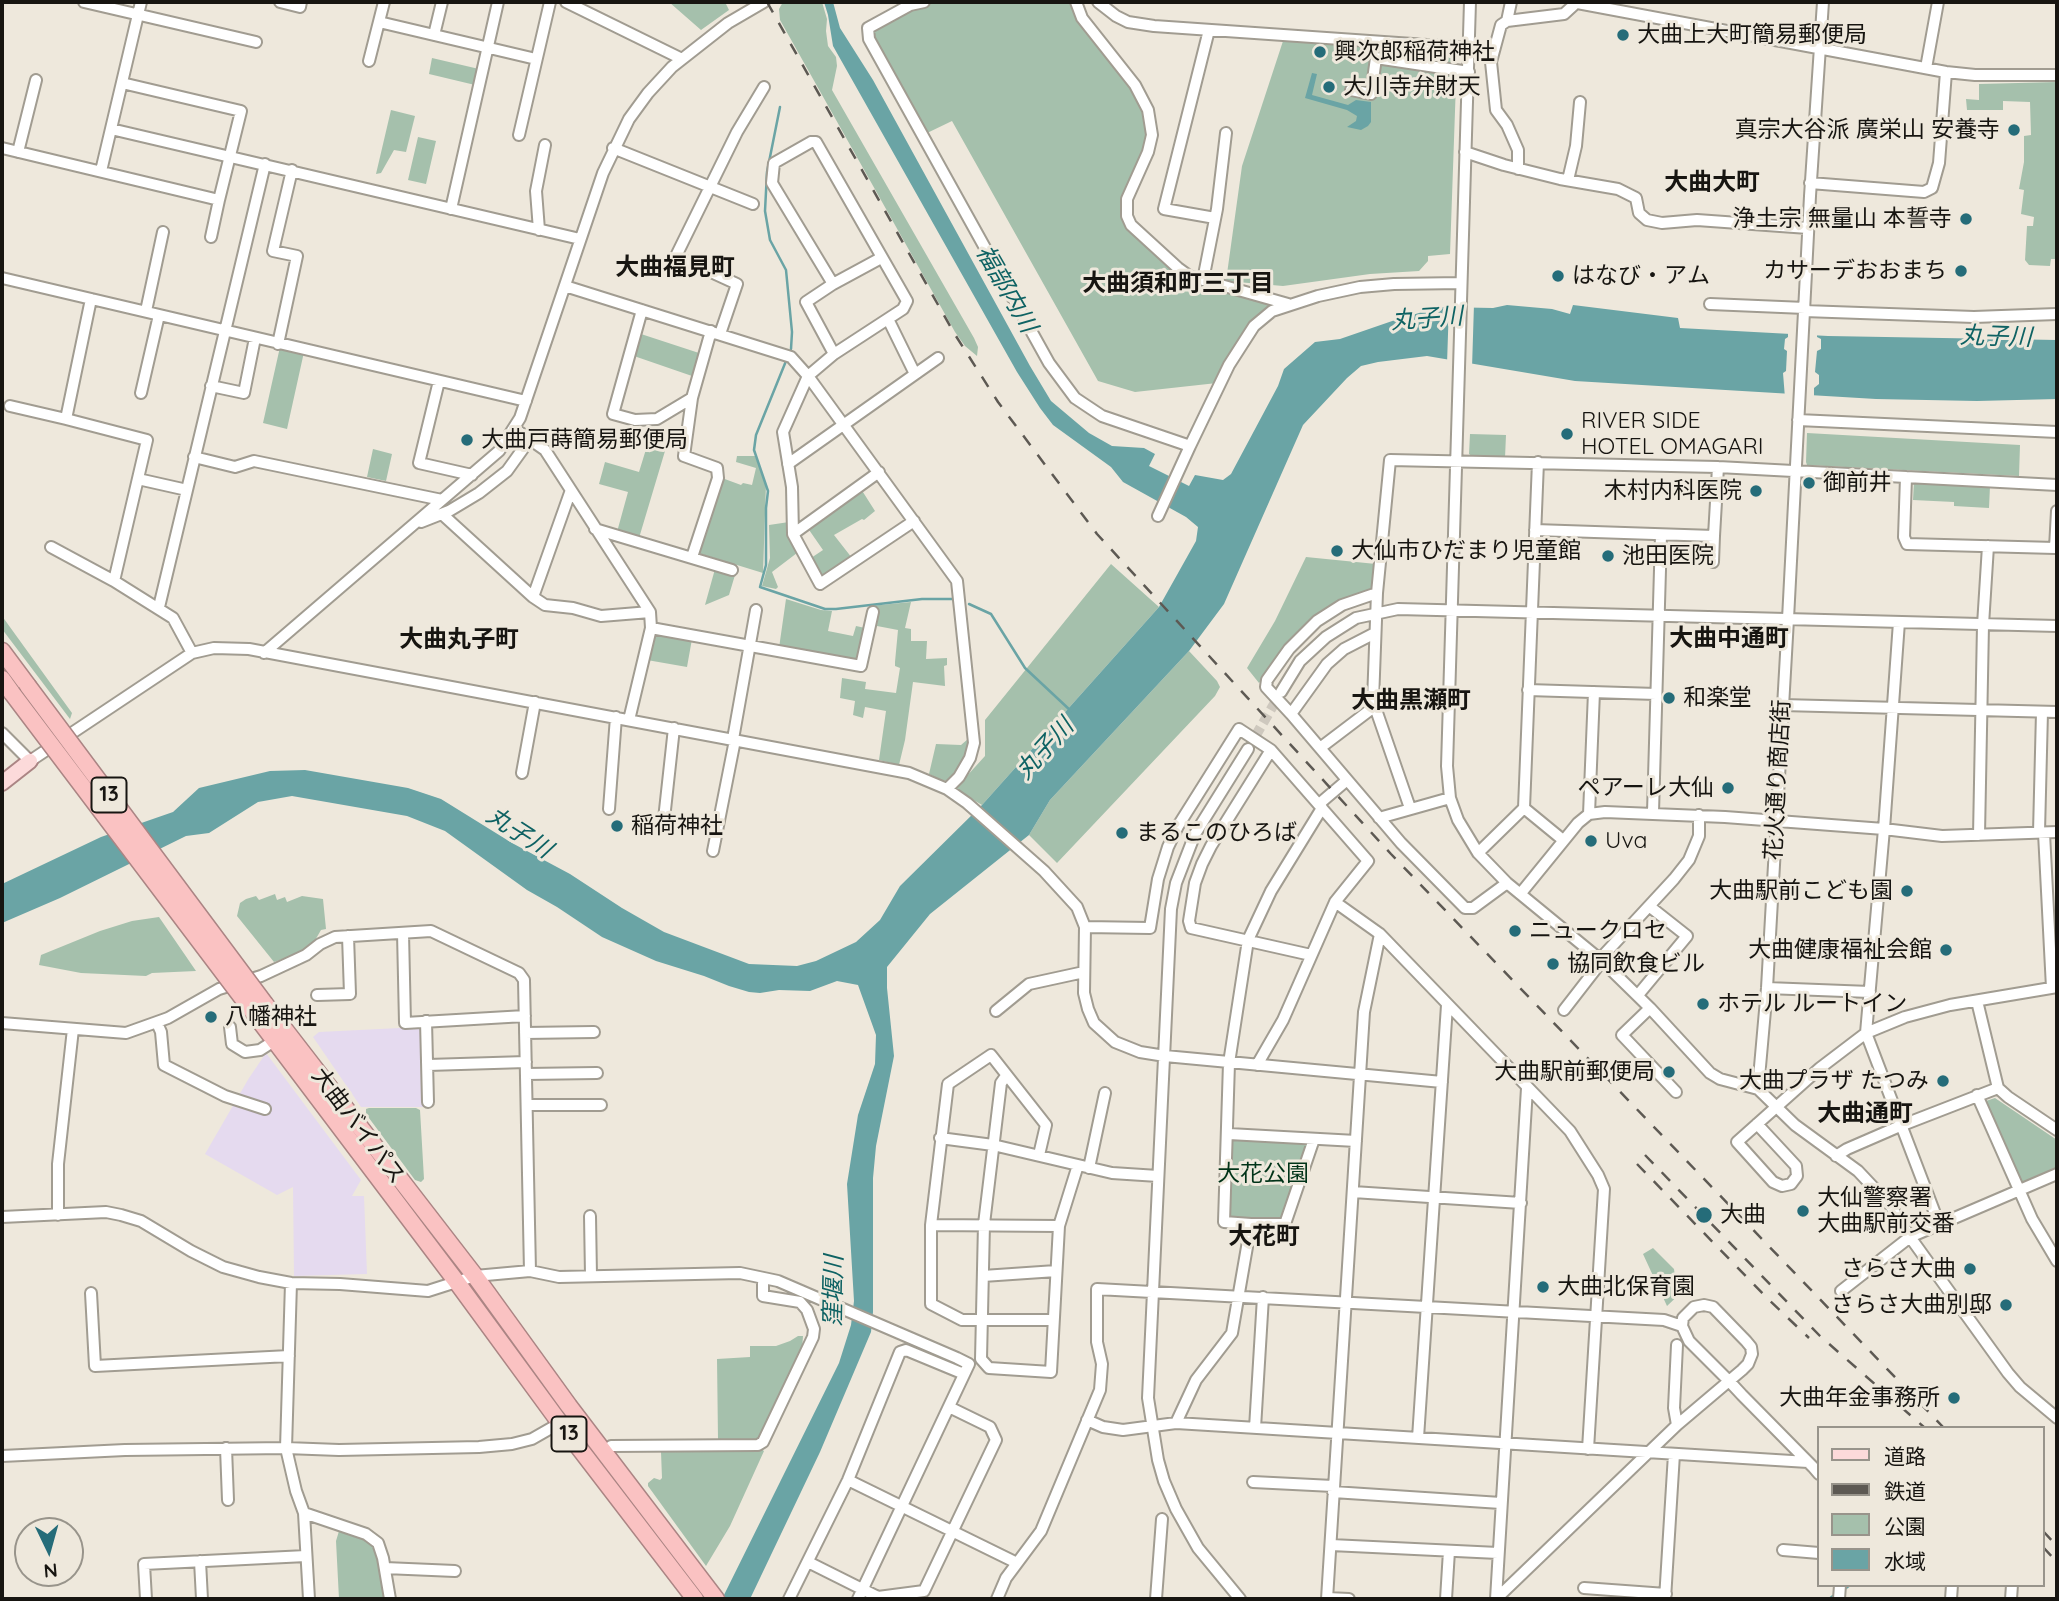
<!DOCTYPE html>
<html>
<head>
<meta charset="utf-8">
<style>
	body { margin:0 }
	#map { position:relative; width:2059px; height:1601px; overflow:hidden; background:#eee8dc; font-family:Quicksand,"Noto Sans JP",sans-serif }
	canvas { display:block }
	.frame { position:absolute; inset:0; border:4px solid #171511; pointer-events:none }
	.legend { position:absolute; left:1817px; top:1426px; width:228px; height:161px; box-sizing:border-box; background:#eee8dc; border:2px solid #98948b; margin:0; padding:9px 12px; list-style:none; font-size:21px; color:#171511 }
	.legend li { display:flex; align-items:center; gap:14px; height:35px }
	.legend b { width:35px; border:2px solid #98948b }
	.north { position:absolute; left:14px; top:1517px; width:70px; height:70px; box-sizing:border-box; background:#eee8dc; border:2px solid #98948b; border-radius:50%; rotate:175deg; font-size:19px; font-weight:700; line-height:28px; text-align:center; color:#171511 }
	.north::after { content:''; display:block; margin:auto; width:24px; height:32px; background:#256c79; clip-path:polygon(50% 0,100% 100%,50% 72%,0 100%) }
</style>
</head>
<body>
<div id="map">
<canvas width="2059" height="1601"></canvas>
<div class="frame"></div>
<ul class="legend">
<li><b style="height:9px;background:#fcdada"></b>道路</li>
<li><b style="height:9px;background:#5d5953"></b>鉄道</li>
<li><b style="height:19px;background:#a5c0ac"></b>公園</li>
<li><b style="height:19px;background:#6aa4a5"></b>水域</li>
</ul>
<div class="north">N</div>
</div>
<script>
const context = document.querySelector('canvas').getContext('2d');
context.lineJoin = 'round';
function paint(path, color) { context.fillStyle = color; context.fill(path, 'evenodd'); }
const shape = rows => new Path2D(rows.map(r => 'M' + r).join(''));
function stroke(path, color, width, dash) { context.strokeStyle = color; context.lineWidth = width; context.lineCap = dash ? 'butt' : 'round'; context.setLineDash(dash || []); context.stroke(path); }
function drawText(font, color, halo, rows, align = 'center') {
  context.font = font + ' Quicksand,"Noto Sans JP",sans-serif'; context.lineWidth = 6; context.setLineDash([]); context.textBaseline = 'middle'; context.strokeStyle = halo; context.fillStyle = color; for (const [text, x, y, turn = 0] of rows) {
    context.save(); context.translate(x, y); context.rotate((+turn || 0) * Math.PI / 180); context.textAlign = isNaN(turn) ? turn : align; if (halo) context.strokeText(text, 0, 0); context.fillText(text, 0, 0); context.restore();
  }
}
const commercial = shape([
	[420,1027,424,1107,361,1107,313,1037,319,1032],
	[266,1053,361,1180,352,1196,364,1196,367,1274,294,1276,293,1187,277,1195,205,1154,249,1078]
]);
const green = shape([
	[669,2,725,2,729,10,701,30],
	[783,2,822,2,827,19,826,31,828,46,836,57,837,66,832,90,974,338,978,347,977,356,965,346,955,332,780,20,779,9],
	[931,2,1074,2,1143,105,1150,135,1125,218,1180,273,1271,303,1250,324,1217,383,1135,392,1098,381,952,121,925,134,870,31,911,6],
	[1284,38,1457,54,1450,254,1428,256,1428,261,1419,271,1370,274,1283,286,1226,281,1242,166],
	[432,58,479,69,475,85,429,74],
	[2057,82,2057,259,2051,259,2050,266,2029,265,2025,260,2027,226,2033,226,2034,217,2021,214,2024,190,2019,189,2024,162,2024,136,2031,135,2030,102,2003,101,2003,110,1967,110,1966,99,1979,100,1979,84],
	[391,110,415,116,406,152,394,150,381,173,376,174],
	[418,137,436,141,426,184,408,180],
	[641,334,699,353,692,376,634,356],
	[280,347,304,352,287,429,263,423],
	[1807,433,2020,445,2019,476,1807,465,1806,462],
	[1470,434,1506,435,1505,458,1473,457,1469,454],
	[647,446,665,451,639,538,617,532,628,492,599,484,605,462,639,472],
	[373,449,392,454,386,481,367,477],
	[737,456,755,456,766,484,763,573,698,553,722,478,741,485,743,483,752,485,756,468,736,462],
	[1914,482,1990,486,1989,508,1954,506,1954,502,1913,500],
	[861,489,875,511,864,520,862,519,834,535,852,558,822,580,811,558,823,550,807,527],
	[789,522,797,553,772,572,778,587,776,589,762,586,770,558,769,525],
	[1306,557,1376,564,1373,588,1349,598,1292,640,1259,683,1247,668,1275,621],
	[1111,564,1159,607,982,805,955,789,985,756,985,720],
	[715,569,735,575,729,595,705,605],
	[786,599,821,610,832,611,828,631,853,636,856,626,865,628,857,660,779,648],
	[911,602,905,628,911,629,911,641,927,641,926,659,947,658,947,665,944,666,945,686,913,682,905,740,899,765,879,760,886,711,865,707,863,718,853,715,855,701,840,698,842,678,866,682,865,689,896,693,900,668,895,666,895,662,898,630,877,626,878,611,871,610,870,606],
	[2,616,72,713,70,719,2,629],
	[655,632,692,639,687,667,647,660],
	[1189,651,1217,681,1220,687,1215,696,1057,863,1029,835,1050,800],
	[968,739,968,753,949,780,943,781,929,774,936,744,961,745],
	[275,894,277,900,285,897,287,902,302,896,323,899,326,929,321,930,310,949,274,962,237,916,240,903,246,899,256,896,259,900],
	[159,917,196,971,152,973,146,976,81,973,39,965,41,955,100,931,132,921],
	[1995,1098,2057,1140,2057,1167,2020,1184,1983,1102],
	[369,1108,416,1108,420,1110,424,1179,421,1182,415,1180,366,1114,366,1109],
	[1235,1138,1304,1142,1308,1146,1284,1217,1279,1221,1232,1217,1228,1214,1232,1141],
	[1653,1248,1674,1269,1675,1277,1686,1288,1667,1306,1643,1254],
	[798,1336,803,1336,802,1350,761,1439,718,1439,717,1359,750,1357,750,1346,776,1346,790,1341],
	[760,1448,764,1451,730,1526,706,1566,648,1486,648,1483,654,1478,660,1480,662,1478,661,1452,664,1449],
	[339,1531,363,1538,377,1547,384,1599,339,1599,336,1541]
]);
const water = shape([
	[824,2,833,2,840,28,873,80,1030,366,1051,401,1089,433,1112,446,1144,448,1155,454,1149,466,1189,486,1195,475,1223,480,1231,474,1278,386,1284,369,1315,342,1340,339,1398,319,1440,307,1493,308,1507,305,1552,309,1570,314,1573,305,1678,318,1680,328,1828,336,2057,340,2057,399,1977,401,1876,399,1575,381,1427,356,1378,362,1361,366,1347,378,1303,425,1224,604,1189,651,1050,800,1029,835,930,914,887,967,887,988,894,1056,876,1146,873,1178,873,1312,871,1332,820,1452,750,1599,722,1599,839,1363,851,1325,854,1301,847,1184,858,1115,875,1064,876,1035,858,985,837,981,810,991,779,990,760,993,749,992,729,986,704,976,656,961,602,937,557,907,527,890,445,831,407,816,292,796,258,802,209,833,186,836,60,898,2,923,2,884,101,837,173,812,199,788,270,771,305,770,408,788,441,799,512,843,570,874,622,908,664,932,749,964,797,966,816,961,856,942,880,920,900,886,982,805,1159,607,1196,541,1198,527,1186,517,1123,482,1111,467,1053,425,1040,408,1017,372,833,46,828,15],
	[1312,73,1317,74,1312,95,1348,105,1356,100,1371,102,1371,122,1368,126,1361,130,1347,127,1356,121,1357,116,1347,110,1305,98]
]);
const pier = shape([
	[1449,304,1474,304,1472,368,1447,364],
	[1788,331,1817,332,1817,337,1821,339,1821,349,1817,351,1815,372,1819,375,1819,384,1814,388,1814,400,1785,398,1783,373,1786,371,1787,351,1784,349,1785,339,1788,337]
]);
const stream = shape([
	[780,107,767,172,765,211,770,240,786,270,792,332,791,349],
	[786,361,756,435,754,450,768,491,766,508,766,565,760,587,825,609,836,609,922,599,952,599],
	[969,604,991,614,1025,668,1071,711],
	[1846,1588,1850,1585],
	[1829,1599,1833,1596]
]);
const minorTunnel = shape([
	[1248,749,1281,692]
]);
const minor = shape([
	[84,2,256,42],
	[280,2,300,7,301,2],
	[566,2,682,59],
	[924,2,910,5,868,28,869,39,1049,363,1075,398,1102,416,1190,446,1229,365,1254,326,1272,311,1318,296,1360,287,1394,284,1461,283],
	[1076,2,1082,18,1135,85,1148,110,1152,135,1148,152,1127,199,1127,216,1131,225,1178,268,1189,276,1203,280],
	[1098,2,1116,16,1128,22,1154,26,1470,48],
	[1470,2,1447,766,1450,798,1458,820,1478,853,1507,883,1602,961,1650,1008,1710,1073,1720,1079,1758,1089,1795,1125,1858,1171,1890,1205,1910,1237,2008,1373,2020,1387,2057,1418],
	[1511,2,1507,21,1564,14,1576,3],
	[1572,2,1946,72,1975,75,2057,75],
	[1507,21,1501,25,1491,62,1496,110,1507,125,1518,150,1518,169],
	[379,22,536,59],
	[1209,30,1164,209,1215,218],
	[434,35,442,2],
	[369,61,384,2],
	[1926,68,1938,2],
	[1351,90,1371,94,1376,58,1469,72],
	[111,129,580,239],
	[1226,133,1217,209,1203,280,1288,304],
	[519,135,550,2],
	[811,142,816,142,907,301,903,309,834,354,806,302,833,284,772,183,774,163,811,142],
	[2,148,219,200,241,111,122,83],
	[613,148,753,204],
	[18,152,36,80],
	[1465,152,1504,165,1560,179,1618,189,1636,198,1639,213,1647,220,1662,223,1697,220,1808,228],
	[101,171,141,2],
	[1568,180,1576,146,1580,102],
	[1810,183,1924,192,1932,188,1939,163,1946,72],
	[451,209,498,2],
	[539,230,536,191,545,145],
	[211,237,219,200],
	[2,278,526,401],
	[833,284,881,258],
	[565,286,791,357,808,376,957,581,974,743,970,758,959,777,947,789],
	[1710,304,1805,308],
	[642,310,613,414,635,420,657,419,692,398,711,331],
	[146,311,163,232],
	[1804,311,1974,317,2057,314],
	[888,319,915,374],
	[720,334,737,284,676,256,737,132,764,87],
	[278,344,297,256,273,251,292,170],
	[834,354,808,376,783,432,792,487,793,534,820,584,914,521],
	[439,381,419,463,472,475],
	[211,386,244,393,255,338],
	[141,393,159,315],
	[10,406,66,419,91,299],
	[66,419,147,440,114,581],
	[1798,420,2057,432],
	[515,429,545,450,650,612,651,628,629,720],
	[194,457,235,467,254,461,442,500],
	[788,464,938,358],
	[138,479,187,490],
	[2057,485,1906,477,1904,537,1907,544,2055,548,2057,511],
	[442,514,533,597,545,605,573,608,601,616,650,612],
	[1158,516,1190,446],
	[421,522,449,511,479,493,507,471,530,439],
	[595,529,732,570],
	[1535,530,1714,536,1718,467],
	[793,534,879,472],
	[51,547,114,581,173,618,192,653],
	[692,557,718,478,717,468,684,456,692,398],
	[1713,562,1714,536],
	[533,597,571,490],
	[159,607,265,164],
	[1899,622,1884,829,1866,1033,1939,1224],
	[651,628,861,666,873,612],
	[1375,633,1344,649,1327,664,1291,714,1266,687,1267,680,1289,649,1317,621,1342,605,1377,593],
	[264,653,499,451,520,418,603,173,629,119,648,93,672,67,728,23,764,2],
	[1528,690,1656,694],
	[1281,692,1300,661,1326,637,1356,618,1398,609,2057,626],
	[1782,705,2057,712],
	[1291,714,1401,843,1465,908,1473,908,1507,883],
	[2,733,30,761,192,653,214,648,249,649,909,773,947,789,967,803,1044,871,1077,907,1085,927,1084,993,1088,1009,1094,1023,1115,1042,1140,1052,1165,1056,1442,1082],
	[733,739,756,610],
	[1320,748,1374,707],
	[522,773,535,702],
	[1319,804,1346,781],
	[1410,808,1373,701,1377,593,1390,460,1718,467,1906,477],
	[1524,808,1563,840],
	[609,809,616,717],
	[1653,812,1661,535],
	[1589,814,1594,692],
	[1379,818,1450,798],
	[664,819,674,728],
	[2039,832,2042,712],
	[2044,833,2052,988],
	[1979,835,1983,625,1988,546],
	[713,851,735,740],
	[1478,853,1524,808,1538,462],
	[1521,893,1578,823,1589,814,1605,812,1725,817,1884,829,1942,836,2057,832],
	[1335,902,1380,934,1570,1131,1598,1175,1604,1189,1588,1449],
	[1085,927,1150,928,1158,879,1168,847,1178,826,1239,729,1271,750,1211,846,1202,864,1195,883,1189,921,1191,928,1311,955],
	[403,933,405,1023,525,1016],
	[1600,959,1674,879,1689,860,1699,836,1699,815],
	[1767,988,1870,992],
	[317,995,350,994,348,936],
	[1638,995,1687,936,1649,906],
	[1977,1001,1998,1088,2008,1097,2057,1130],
	[1650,1008,1622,1035,1676,1092],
	[1564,1010,1602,961],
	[996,1011,1029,984,1084,972],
	[426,1021,428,1102],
	[2,1023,126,1033,168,1018,219,989,261,976,306,955,320,944,335,937,431,931,519,973,524,980,530,1271],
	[157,1023,161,1032,164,1065,225,1096,265,1109],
	[230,1027,232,1044,245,1052,260,1050,274,1041],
	[525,1033,594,1032],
	[428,1065,526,1062],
	[1257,1065,1283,1020,1335,902,1368,861,1271,750],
	[526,1074,597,1073],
	[1006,1076,1001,1083,984,1224,981,1359,989,1368,1051,1372,1059,1226,1078,1165],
	[1758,1089,1767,988,1788,619,1810,196,1823,2],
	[1977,1095,2032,1219,2057,1261],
	[527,1105,601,1105],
	[1757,1124,1796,1166,1797,1176,1791,1184,1782,1186,1773,1182,1737,1142,1820,1068,1866,1033,1905,1017,1950,1005,2057,987],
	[1229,1134,1356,1141],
	[940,1138,993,1145,1112,1173,1158,1176],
	[1039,1155,1046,1125,991,1055,948,1084,931,1225,931,1304,962,1320,1053,1320],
	[1836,1156,1847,1149,1900,1126,1998,1088],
	[1089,1168,1105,1093],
	[1353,1192,1521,1203],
	[58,1215,58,1164,73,1029],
	[590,1216,591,1276],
	[2,1217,106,1212,121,1215,141,1221,191,1251,223,1267,259,1277,291,1283,340,1284,428,1291,475,1276,530,1271,559,1277,740,1273,778,1281,957,1358,969,1364,858,1599],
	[1251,1224,1224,1222,1229,1063,1248,940,1271,891,1322,808],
	[931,1225,1059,1226],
	[983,1276,1056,1271],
	[291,1283,286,1448,296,1491,304,1513,366,1534,378,1543,383,1558,390,1599],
	[1841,1291,1910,1237,2057,1174],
	[91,1293,95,1366,289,1356],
	[1677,1345,1674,1408,1677,1425],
	[1087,1420,1103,1427,1123,1430,1176,1423,1808,1462],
	[1176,1423,1196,1380,1232,1333,1251,1224,1285,1224,1314,1139],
	[1255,1428,1263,1297],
	[1418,1438,1447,1005],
	[611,1446,758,1445,763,1442,813,1337,814,1329,807,1310,800,1302,763,1296,763,1278],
	[226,1448,228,1500],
	[2,1456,125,1450,286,1448,339,1450,479,1447,512,1444,532,1439,560,1423],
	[848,1480,1017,1563],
	[1253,1482,1333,1486],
	[1333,1492,1501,1503],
	[304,1513,309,1599],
	[1331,1545,1498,1553],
	[1783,1550,1819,1553],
	[200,1561,202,1599],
	[808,1562,878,1597,924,1591,996,1440,990,1427,949,1407],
	[385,1568,455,1571],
	[1584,1588,1666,1594],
	[1327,1598,1349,1599],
	[146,1599,144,1564,306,1556],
	[789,1599,848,1480,900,1352,906,1350,964,1374],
	[997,1599,1006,1578,1041,1531,1100,1390,1102,1364,1097,1342,1097,1289,1664,1320,1682,1326],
	[1156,1599,1162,1519],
	[1240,1599,1198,1548,1176,1509,1164,1481,1158,1460,1148,1398,1171,909,1176,883,1195,834,1248,749],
	[1327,1599,1364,1012,1380,934],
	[1446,1599,1449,1551],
	[1496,1599,1677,1425,1742,1370,1748,1364,1752,1354,1751,1347,1746,1341,1713,1307,1704,1305,1694,1307,1683,1318,1682,1326,1689,1341,1729,1381,1742,1395,1813,1467,1819,1474],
	[1496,1599,1527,1088],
	[1665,1599,1674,1454],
	[1839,1599,1840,1585],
	[1951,1599,1952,1585],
	[2011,1599,2012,1585]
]);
const major = shape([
	[2,783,30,761]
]);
const highway = shape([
	[2,651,28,686],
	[2,679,12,693],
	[265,1004,475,1276,569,1406,716,1599],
	[253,1012,456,1281,560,1423,695,1599]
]);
const rail = shape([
	[767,2,954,333,998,402,1097,534,1391,854,1944,1428],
	[1645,1155,1820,1336,1925,1428],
	[1637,1164,1768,1299,1809,1338],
	[2043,1531,2057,1546],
	[2043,1547,2057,1562]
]);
const highwayBridge = shape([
	[28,686,265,1004],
	[12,693,253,1012]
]);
const markers = [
	[1623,35,7,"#256c79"],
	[1320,52,7,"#256c79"],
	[1329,87,7,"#256c79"],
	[2014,130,7,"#256c79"],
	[1966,219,7,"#256c79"],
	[1961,271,7,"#256c79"],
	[1558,276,7,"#256c79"],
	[1567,434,7,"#256c79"],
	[467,440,7,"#256c79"],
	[1809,483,7,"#256c79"],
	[1756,491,7,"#256c79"],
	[1337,551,7,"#256c79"],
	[1608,556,7,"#256c79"],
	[1669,698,7,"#256c79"],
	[1728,788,7,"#256c79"],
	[617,826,7,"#256c79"],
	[1122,833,7,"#256c79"],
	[1591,841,7,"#256c79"],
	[1907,891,7,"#256c79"],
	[1515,931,7,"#256c79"],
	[1946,950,7,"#256c79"],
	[1553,964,7,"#256c79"],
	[1703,1004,7,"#256c79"],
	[211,1017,7,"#256c79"],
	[1669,1072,7,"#256c79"],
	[1943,1081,7,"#256c79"],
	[1803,1211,7,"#256c79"],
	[1704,1215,9,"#256c79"],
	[1970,1269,7,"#256c79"],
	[1543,1287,7,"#256c79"],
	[2006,1305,7,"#256c79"],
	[1954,1398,7,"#256c79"]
];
const shields = [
	[109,795,35],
	[569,1434,35]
];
const shieldNames = [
	["13",109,795],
	["13",569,1434]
];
const poiNames = [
	["大曲上大町簡易郵便局",1637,35],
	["興次郎稲荷神社",1334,52],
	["大川寺弁財天",1343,87],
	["真宗大谷派 廣栄山 安養寺",2000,130,"right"],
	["浄土宗 無量山 本誓寺",1952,219,"right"],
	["カサーデおおまち",1947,271,"right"],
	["はなび・アム",1572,276],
	["RIVER SIDE",1581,421],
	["HOTEL OMAGARI",1581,447],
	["大曲戸蒔簡易郵便局",481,440],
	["御前井",1823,483],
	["木村内科医院",1742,491,"right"],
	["大仙市ひだまり児童館",1351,551],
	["池田医院",1622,556],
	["和楽堂",1683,698],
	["ペアーレ大仙",1714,788,"right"],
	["稲荷神社",631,826],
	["まるこのひろば",1136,833],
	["Uva",1605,841],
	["大曲駅前こども園",1893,891,"right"],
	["ニュークロセ",1529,931],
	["大曲健康福祉会館",1932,950,"right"],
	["協同飲食ビル",1567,964],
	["ホテル ルートイン",1717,1004],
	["八幡神社",225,1017],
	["大曲駅前郵便局",1655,1072,"right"],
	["大曲プラザ たつみ",1929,1081,"right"],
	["大仙警察署",1817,1198],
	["大曲駅前交番",1817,1224],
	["大曲",1720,1215],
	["さらさ大曲",1956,1269,"right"],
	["大曲北保育園",1557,1287],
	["さらさ大曲別邸",1992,1305,"right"],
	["大曲年金事務所",1940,1398,"right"]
];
const streetNames = [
	["花火通り商店街",1778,780,-87],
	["大曲バイパス",358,1126,53]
];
const parkNames = [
	["大花公園",1263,1174]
];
const neighbourhoodNames = [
	["大曲大町",1712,183],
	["大曲福見町",675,268],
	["大曲須和町三丁目",1178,284],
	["大曲中通町",1729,639],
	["大曲丸子町",459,640],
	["大曲黒瀬町",1411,701],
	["大曲通町",1865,1114],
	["大花町",1264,1237]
];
const waterNames = [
	["福部内川",1006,289,60],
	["丸子川",1427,319,-4],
	["丸子川",1996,337,2],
	["丸子川",1045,749,-48],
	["丸子川",519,833,33],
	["窪堰川",834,1291,-89]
];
paint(commercial, '#e5daef');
paint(green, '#a5c0ac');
paint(water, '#6aa4a5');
paint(pier, '#eee8dc');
stroke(stream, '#6aa4a5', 2.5);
stroke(minorTunnel, '#cec8be', 10, [10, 5]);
stroke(minor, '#a19c91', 14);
stroke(major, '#ab8584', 18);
stroke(highway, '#ab8584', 19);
stroke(minor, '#fff', 10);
stroke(major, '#fcdada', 14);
stroke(highway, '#fac2c2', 16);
stroke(rail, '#5d5953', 2.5, [12, 12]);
stroke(highwayBridge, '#ab8584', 19, []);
stroke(highwayBridge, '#fac2c2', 16);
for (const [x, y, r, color] of markers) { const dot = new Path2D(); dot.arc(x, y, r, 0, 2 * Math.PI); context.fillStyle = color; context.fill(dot); stroke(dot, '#eee8dc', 2.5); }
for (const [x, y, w] of shields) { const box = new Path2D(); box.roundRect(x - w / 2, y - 17.5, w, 35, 5); context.fillStyle = '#eee8dc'; context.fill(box); stroke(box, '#171511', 2); }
drawText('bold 21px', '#171511', null, shieldNames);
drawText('23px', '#171511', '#eee8dc', poiNames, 'left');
drawText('23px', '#171511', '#eee8dc', streetNames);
drawText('23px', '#003318', '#eee8dc', parkNames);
drawText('bold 24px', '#171511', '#eee8dc', neighbourhoodNames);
drawText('italic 24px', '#0e6263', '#eee8dc', waterNames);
</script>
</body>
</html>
